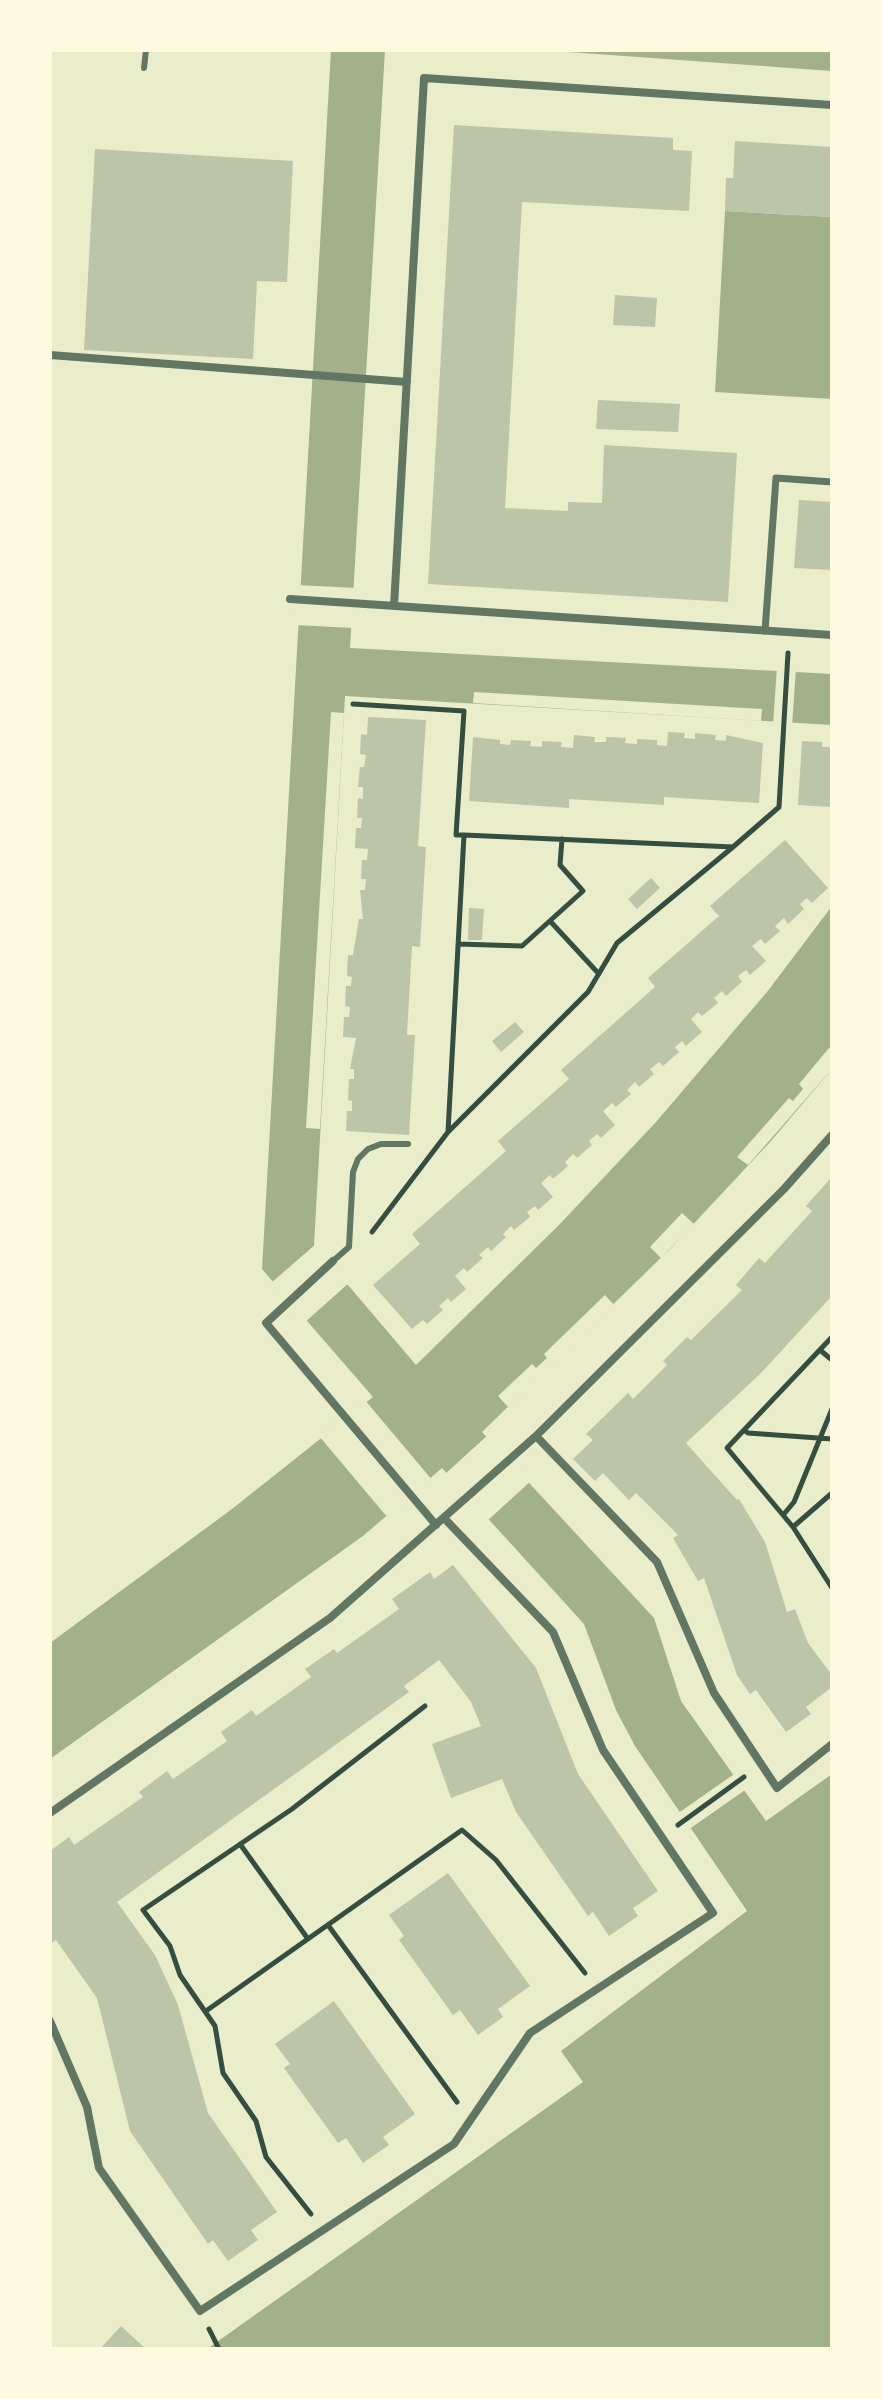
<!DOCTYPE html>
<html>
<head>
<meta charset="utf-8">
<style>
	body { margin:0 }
	#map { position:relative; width:882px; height:2399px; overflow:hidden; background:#e9edc9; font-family:Overpass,sans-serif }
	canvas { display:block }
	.frame { position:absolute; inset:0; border:52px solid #fefae0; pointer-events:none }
</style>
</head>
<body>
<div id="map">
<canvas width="882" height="2399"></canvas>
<div class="frame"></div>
</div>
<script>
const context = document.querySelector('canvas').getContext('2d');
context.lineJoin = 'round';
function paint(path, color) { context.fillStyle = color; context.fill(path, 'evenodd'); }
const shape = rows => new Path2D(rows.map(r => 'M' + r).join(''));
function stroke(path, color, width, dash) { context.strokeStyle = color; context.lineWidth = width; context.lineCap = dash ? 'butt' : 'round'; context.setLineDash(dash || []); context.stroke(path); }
const water = shape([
	[331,50,385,50,350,648,832,674,832,725,345,696,314,1245,416,1365,558,1226,656,1122,767,992,832,906,832,1069,771,1141,671,1248,482,1432,654,1618,681,1701,766,1821,832,1774,832,2349,207,2349,583,2082,561,2051,747,1911,635,1746,616,1710,584,1624,442,1468,363,1536,50,1759,50,1643,232,1509,373,1397,262,1269],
	[541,50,832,50,832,71],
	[725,211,832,217,832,399,715,392]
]);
const pier = shape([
	[297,585,356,588,353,628,295,625],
	[777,667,796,668,792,726,773,725],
	[474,692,762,709,761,721,473,703],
	[331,712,344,713,320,1129,306,1128],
	[829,1048,832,1050,832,1069,748,1165,737,1157,789,1098,793,1101,803,1089,799,1084],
	[682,1213,694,1224,661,1258,650,1247],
	[317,1243,350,1282,304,1323,270,1284],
	[605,1295,615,1306,508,1407,498,1396,532,1364,536,1368,547,1358,544,1354],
	[364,1399,433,1481,388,1518,319,1436],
	[489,1434,532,1480,486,1522,444,1475],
	[737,1772,748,1788,688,1830,677,1814]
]);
const building = shape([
	[454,125,673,138,673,150,692,151,689,211,522,202,505,508,568,511,568,502,602,503,604,445,737,453,728,602,428,584],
	[735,141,832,147,832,217,725,211,726,178,733,178],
	[95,149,293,161,287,282,257,281,253,359,84,350],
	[615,295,657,298,655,327,613,325],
	[598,400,680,404,678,432,596,429],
	[799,500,832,502,832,570,794,568],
	[368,717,426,720,418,846,426,847,420,947,412,946,407,1035,415,1035,409,1135,346,1131,347,1111,352,1111,352,1101,348,1100,349,1079,354,1079,354,1069,350,1069,356,1038,343,1037,344,1017,349,1017,350,1007,345,1006,346,986,351,986,352,977,347,976,348,955,353,955,359,919,363,919,360,890,365,890,366,879,361,879,362,860,367,860,368,849,355,848,356,828,361,828,362,818,357,818,358,798,363,799,363,787,358,787,360,767,364,767,366,755,360,754,361,734,367,735],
	[668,732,685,733,684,738,695,739,695,733,716,735,715,740,726,741,726,735,763,743,759,803,664,797,664,805,569,799,569,808,469,801,473,737,500,740,500,744,510,745,511,740,531,741,530,746,542,747,542,741,562,742,561,747,573,748,574,735,595,737,594,742,606,742,606,737,626,738,625,743,637,744,637,739,657,740,657,745,667,746],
	[802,741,822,742,822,747,832,747,832,807,798,805],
	[785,840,828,888,812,903,807,898,800,904,804,909,788,924,784,918,775,926,780,931,765,944,761,939,752,946,766,961,750,975,746,970,738,976,742,982,726,996,722,991,714,998,718,1003,702,1016,698,1012,691,1019,702,1032,686,1046,682,1041,675,1047,679,1052,663,1066,659,1062,650,1069,654,1074,639,1087,635,1082,627,1090,631,1094,616,1107,612,1103,603,1111,615,1125,601,1138,597,1134,589,1141,592,1145,577,1158,573,1154,565,1162,568,1166,553,1179,550,1175,541,1183,553,1197,538,1210,535,1206,527,1212,530,1217,514,1230,511,1226,503,1234,506,1237,491,1251,488,1247,479,1255,483,1258,467,1272,464,1268,455,1276,466,1289,451,1302,448,1298,439,1306,443,1310,427,1324,423,1320,412,1329,373,1285,420,1244,412,1234,506,1151,498,1141,569,1079,561,1070,655,987,648,978,719,916,710,906],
	[651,878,660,888,637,909,628,899],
	[469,908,484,909,482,940,468,940],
	[515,1022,524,1032,501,1052,492,1041],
	[830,1179,832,1296,760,1374,686,1443,737,1500,739,1499,765,1542,787,1612,795,1609,808,1643,832,1675,832,1687,806,1707,811,1714,786,1732,756,1690,750,1694,737,1675,704,1578,698,1581,673,1538,678,1535,636,1493,629,1500,603,1473,595,1481,573,1459,593,1440,586,1434,628,1393,633,1399,667,1365,663,1361,687,1337,691,1340,742,1290,736,1285,759,1258,765,1263,812,1211,806,1206],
	[453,1565,536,1668,578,1774,658,1891,633,1908,638,1916,609,1936,593,1912,588,1916,516,1812,502,1779,451,1798,432,1744,481,1726,471,1702,439,1660,404,1686,409,1692,117,1902,155,1955,178,2005,208,2113,277,2212,251,2230,258,2240,228,2261,213,2240,208,2244,130,2131,97,1998,56,1940,50,1944,50,1851,69,1837,74,1845,143,1797,139,1792,167,1771,173,1779,227,1741,221,1732,252,1710,256,1716,311,1677,305,1669,334,1649,337,1653,399,1609,392,1599,430,1572,434,1579],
	[448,1873,530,1986,498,2009,503,2017,478,2035,460,2010,453,2015,399,1940,404,1936,389,1915],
	[334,2001,415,2114,383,2137,389,2145,363,2163,346,2138,338,2143,284,2068,290,2064,275,2044],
	[121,2326,146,2349,100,2349]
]);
const path = shape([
	[353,704,464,711,456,835,464,835],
	[733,847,464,835,448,1132,588,992,617,943,733,847,779,807,788,653],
	[550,921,599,974],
	[458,944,522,946,583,891,560,865,562,839],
	[372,1232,448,1132],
	[820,1350,832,1360],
	[744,1430,748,1433,832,1439],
	[832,1493,793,1527,832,1588],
	[784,1514,794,1502,832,1409],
	[793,1527,727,1448,832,1337],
	[678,1825,744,1777],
	[240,1844,308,1939],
	[328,1925,457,2102],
	[206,2011,462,1830,496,1860,585,1973],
	[311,2214,266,2157,256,2121,223,2073,215,2026,180,1975,170,1946,143,1910,292,1809,425,1706],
	[209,2329,219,2349]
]);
const service = shape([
	[144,68,146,50],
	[333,1261,349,1247,353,1172,358,1159,368,1149,381,1144,408,1144]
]);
const pedestrian = shape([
	[765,631,776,478,832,482]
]);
const minor = shape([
	[50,355,407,382],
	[290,599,832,635],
	[394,606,424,78,832,105],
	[333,1261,266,1323,436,1525],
	[536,1436,657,1562,714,1693,777,1788,832,1744],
	[50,1813,330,1618,536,1436,784,1189,832,1135],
	[50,2021,87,2107,99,2168,200,2311,454,2144,530,2033,713,1913,603,1750,553,1632,444,1518]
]);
paint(water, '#a3b18a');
paint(pier, '#e9edc9');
paint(building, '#bcc5a7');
stroke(path, '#344e41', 5);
stroke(service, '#617663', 6);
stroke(pedestrian, '#617663', 7);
stroke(minor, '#617663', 8);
</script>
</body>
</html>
